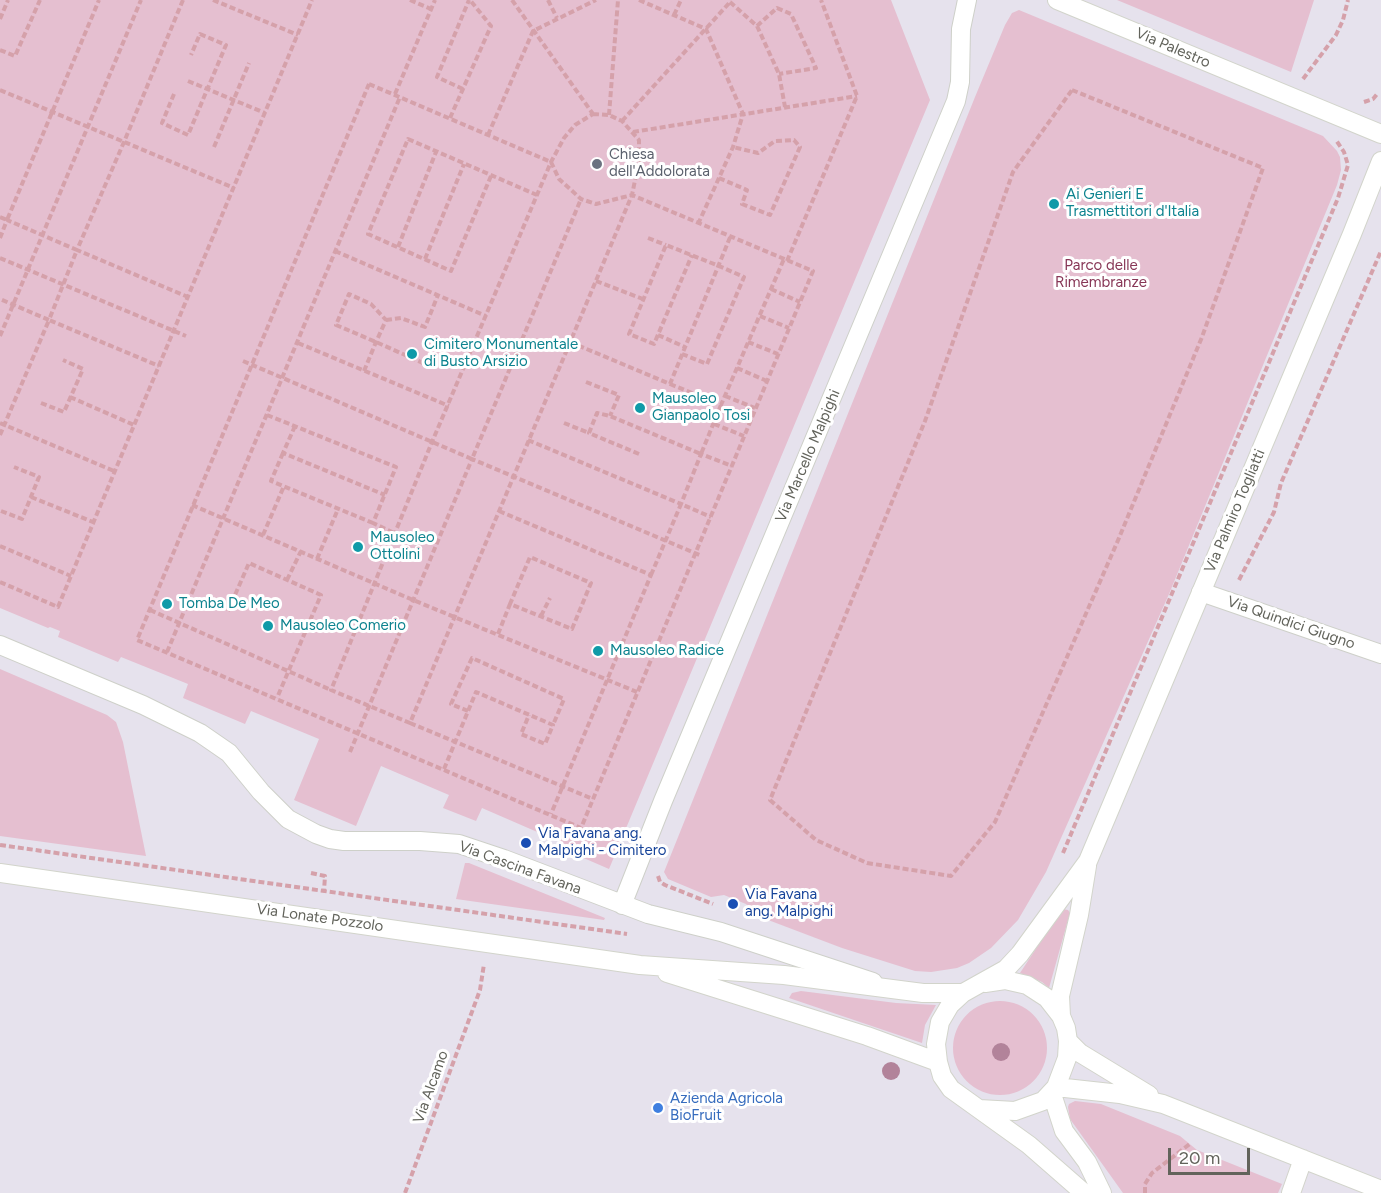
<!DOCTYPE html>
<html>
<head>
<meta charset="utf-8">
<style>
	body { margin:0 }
	#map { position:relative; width:1381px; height:1193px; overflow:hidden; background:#e6e2ed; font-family:Figtree,sans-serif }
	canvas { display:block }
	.scale { position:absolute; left:1168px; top:1148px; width:82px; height:27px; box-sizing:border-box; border:3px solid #62635b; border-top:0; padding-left:8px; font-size:18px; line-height:21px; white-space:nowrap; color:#62635b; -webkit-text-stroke:4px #fff; paint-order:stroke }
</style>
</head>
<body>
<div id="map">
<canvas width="1381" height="1193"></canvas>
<div class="scale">20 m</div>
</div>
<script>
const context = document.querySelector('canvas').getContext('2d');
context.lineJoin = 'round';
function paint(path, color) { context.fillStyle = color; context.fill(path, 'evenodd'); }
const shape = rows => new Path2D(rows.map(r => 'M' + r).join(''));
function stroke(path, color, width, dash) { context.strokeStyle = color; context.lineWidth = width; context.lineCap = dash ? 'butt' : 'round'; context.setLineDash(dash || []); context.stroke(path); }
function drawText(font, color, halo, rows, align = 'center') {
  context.font = font + ' Figtree,sans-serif'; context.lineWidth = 6; context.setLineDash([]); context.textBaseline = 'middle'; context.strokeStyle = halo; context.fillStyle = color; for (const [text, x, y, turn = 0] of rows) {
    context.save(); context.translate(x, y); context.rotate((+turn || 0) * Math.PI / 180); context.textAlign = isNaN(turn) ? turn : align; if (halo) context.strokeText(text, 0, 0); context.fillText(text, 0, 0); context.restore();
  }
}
const green = shape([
	[0,0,891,0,930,100,609,869,579,856,581,851,482,808,476,821,443,808,449,795,381,766,356,826,294,800,319,739,251,711,245,724,183,698,188,684,121,657,118,662,58,637,60,631,50,627,48,628,0,608],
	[1117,0,1314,0,1291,72],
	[1019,10,1323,136,1337,151,1340,157,1341,170,1337,185,1169,594,1046,872,1018,920,991,948,969,963,957,968,931,972,915,971,842,948,755,915,746,904,724,895,711,897,668,879,664,872,975,97,1005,25,1012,13],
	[0,669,107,715,116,722,123,742,146,856,0,836],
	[465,863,469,863,605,918,604,920,456,899],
	[1062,909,1068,910,1070,913,1049,988,1042,982,1020,973],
	[801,991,896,1003,936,1005,925,1025,922,1043,789,998,792,993],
	'953 1048a47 47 0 1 1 94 0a47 47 0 1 1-94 0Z',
	[1075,1101,1101,1104,1180,1136,1197,1150,1282,1184,1278,1193,1123,1193,1070,1119,1068,1107,1069,1104]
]);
const path = shape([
	[183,0,124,142,77,250,188,297],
	[213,0,298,35],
	[410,0,431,9],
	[512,0,593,114],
	[548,0,557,18],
	[639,0,706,29,743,114,733,147,699,222],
	[730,2,757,26,777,8,791,14,816,68,779,74],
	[674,15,681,0],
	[0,19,8,0],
	[757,26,779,74,785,107],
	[0,50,15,56,40,0],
	[1303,79,1336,35,1343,20,1348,0],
	[188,81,265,113],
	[369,84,551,162,559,179,581,199,596,204,632,195,813,271,581,828,137,640,369,84],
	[463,89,437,77,469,0],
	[0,90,234,188],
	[1072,90,1263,168,1202,337,1119,538,995,822,951,876,867,863,816,840,770,800,925,421,1013,172,1072,90],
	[174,94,162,123,188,135,226,45,200,34,191,55],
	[395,94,435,0],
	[1364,102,1373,99,1378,93],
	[593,114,609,115,622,121,639,140,639,161,632,195,410,723,331,690,432,442,551,162,564,138,575,125,593,114],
	[609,115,618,0],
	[450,118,491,26,470,0],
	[622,121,731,1],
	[633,132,857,96],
	[488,135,533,31,596,0],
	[214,147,249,63],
	[491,176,451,271,368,234,408,139,537,195],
	[719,178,747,190,742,204,770,215,800,147,794,140,775,141,758,153,733,147],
	[0,217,7,220,99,0],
	[0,238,7,220,77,250,49,320,0,299],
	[648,238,666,245],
	[398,247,436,152],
	[335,251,486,316],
	[0,258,186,336],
	[425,259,464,164],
	[787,261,857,96,821,0],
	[596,281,643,299],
	[771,289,800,302],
	[760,316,789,328],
	[386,320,401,318,425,327,438,295],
	[658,335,685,347],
	[0,336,141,0],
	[570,342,670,384,731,235],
	[748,342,778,354],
	[298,343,449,406],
	[682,354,707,364,744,277,719,266,666,245,629,334,654,344,692,255],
	[243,361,472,459,581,199],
	[737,368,767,381],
	[364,371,376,342,386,320,371,304,349,294,336,325,376,342,432,367],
	[586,382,619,395,610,416],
	[670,384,721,405,784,259],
	[725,396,755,408],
	[70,397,134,425],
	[41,403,64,412,83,369,63,360],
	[267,415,396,467,373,523,394,533],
	[0,423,114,471],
	[564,423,589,433],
	[714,424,744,436],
	[295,426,283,453,385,495],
	[0,435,49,320,159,366],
	[528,440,681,504,701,454,732,466],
	[283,453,271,481,373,523],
	[639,454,589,433,597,413,610,416,701,454,721,405],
	[31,497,93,522],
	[192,505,413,600,637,692],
	[1,511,22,519,39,477,14,467],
	[499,511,651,575,551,814],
	[263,535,284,486],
	[0,546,71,576],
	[317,559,338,509],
	[651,575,681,504,711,517],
	[287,580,301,551],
	[1239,580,1274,512,1281,483,1381,251],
	[0,582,58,607,312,0],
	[150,610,331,690],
	[228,611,249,563,321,595,277,698],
	[541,616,550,598],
	[498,634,510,604,572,629,591,583,530,557,510,604],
	[167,652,400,97],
	[468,711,451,704,472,658,564,699,553,725],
	[410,723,593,799],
	[350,752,472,459,702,556],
	[444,769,476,692,553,725,545,744,521,734,529,715],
	[0,845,627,934],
	[1063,853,1338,198,1348,165,1344,152,1336,140],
	[311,873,325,876,324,891],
	[658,876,660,882,665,885,713,904],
	[405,1193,480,990,484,964],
	[1145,1193,1145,1184,1152,1173,1191,1143]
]);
const street = shape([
	[1201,592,1381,654],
	[0,645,143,705,200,733,229,753,261,792,288,819,316,834,330,839,344,841,420,841,459,844,504,859,648,914,721,932,873,982],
	[622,905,663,801,956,101,960,82,961,29,967,0]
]);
const secondary = shape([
	[1057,0,1381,134],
	[0,873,640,965,784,975,923,993,963,993],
	[667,973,867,1036,938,1062],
	[1061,1016,1060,996,1079,915,1087,866],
	[1068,1041,1080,1053,1149,1095],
	[1056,1087,1120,1094,1163,1104,1381,1190],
	[1052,1094,1064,1131,1087,1162,1102,1193],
	[979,1109,1015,1111,1043,1101,1056,1087,1067,1058,1068,1041,1066,1028,1061,1016,1047,998,1027,985,1005,980,985,983],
	[1084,1193,1029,1145,951,1089,942,1076,938,1062,936,1044,940,1022,950,1005,963,993,1006,969,1020,954,1088,861,1352,234,1381,161],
	[1291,1193,1303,1159]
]);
const trees = [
	[1001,1052],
	[891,1071]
];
const markers = [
	[597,164,6,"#6b7280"],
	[1054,204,6,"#0f9aa8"],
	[412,354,6,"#0f9aa8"],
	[640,408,6,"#0f9aa8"],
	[358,547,6,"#0f9aa8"],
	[167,604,6,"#0f9aa8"],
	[268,626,6,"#0f9aa8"],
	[598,651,6,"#0f9aa8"],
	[526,843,6,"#1a4fb4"],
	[733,904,6,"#1a4fb4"],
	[658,1108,6,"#3f7fe0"]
];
const streetNames = [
	["Via Palestro",1173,48,23],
	["Via Marcello Malpighi",808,456,-67],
	["Via Palmiro Togliatti",1235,511,-67],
	["Via Quindici Giugno",1291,623,19],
	["Via Cascina Favana",520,868,20],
	["Via Lonate Pozzolo",320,918,8],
	["Via Alcamo",431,1087,-70]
];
const worshipNames = [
	["Chiesa",609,155],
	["dell'Addolorata",609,172]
];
const cultureNames = [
	["Ai Genieri E",1066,195],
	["Trasmettitori d'Italia",1066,212],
	["Cimitero Monumentale",424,345],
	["di Busto Arsizio",424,362],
	["Mausoleo",652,399],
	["Gianpaolo Tosi",652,416],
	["Mausoleo",370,538],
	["Ottolini",370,555],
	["Tomba De Meo",179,604],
	["Mausoleo Comerio",280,626],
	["Mausoleo Radice",610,651]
];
const parkNames = [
	["Parco delle",1101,266],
	["Rimembranze",1101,283]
];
const transitNames = [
	["Via Favana ang.",538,834],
	["Malpighi - Cimitero",538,851],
	["Via Favana",745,895],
	["ang. Malpighi",745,912]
];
const shopNames = [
	["Azienda Agricola",670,1099],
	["BioFruit",670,1116]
];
paint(green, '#e5bfd0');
stroke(street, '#ced0c9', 20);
stroke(secondary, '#d2d4cb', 20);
stroke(path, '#d5a1aa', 4, [6, 3]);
stroke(street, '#fff', 18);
stroke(secondary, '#fff', 18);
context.fillStyle = '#b2839a';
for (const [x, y] of trees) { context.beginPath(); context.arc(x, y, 9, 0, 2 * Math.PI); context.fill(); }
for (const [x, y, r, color] of markers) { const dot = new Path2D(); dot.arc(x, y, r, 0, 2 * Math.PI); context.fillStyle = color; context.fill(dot); stroke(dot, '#fff', 2); }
drawText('15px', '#62635b', '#fff', streetNames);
drawText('15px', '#5b616d', '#fff', worshipNames, 'left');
drawText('15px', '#0d838f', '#fff', cultureNames, 'left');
drawText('15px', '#873656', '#fff', parkNames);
drawText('15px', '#164399', '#fff', transitNames, 'left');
drawText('15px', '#366cbe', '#fff', shopNames, 'left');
</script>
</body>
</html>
